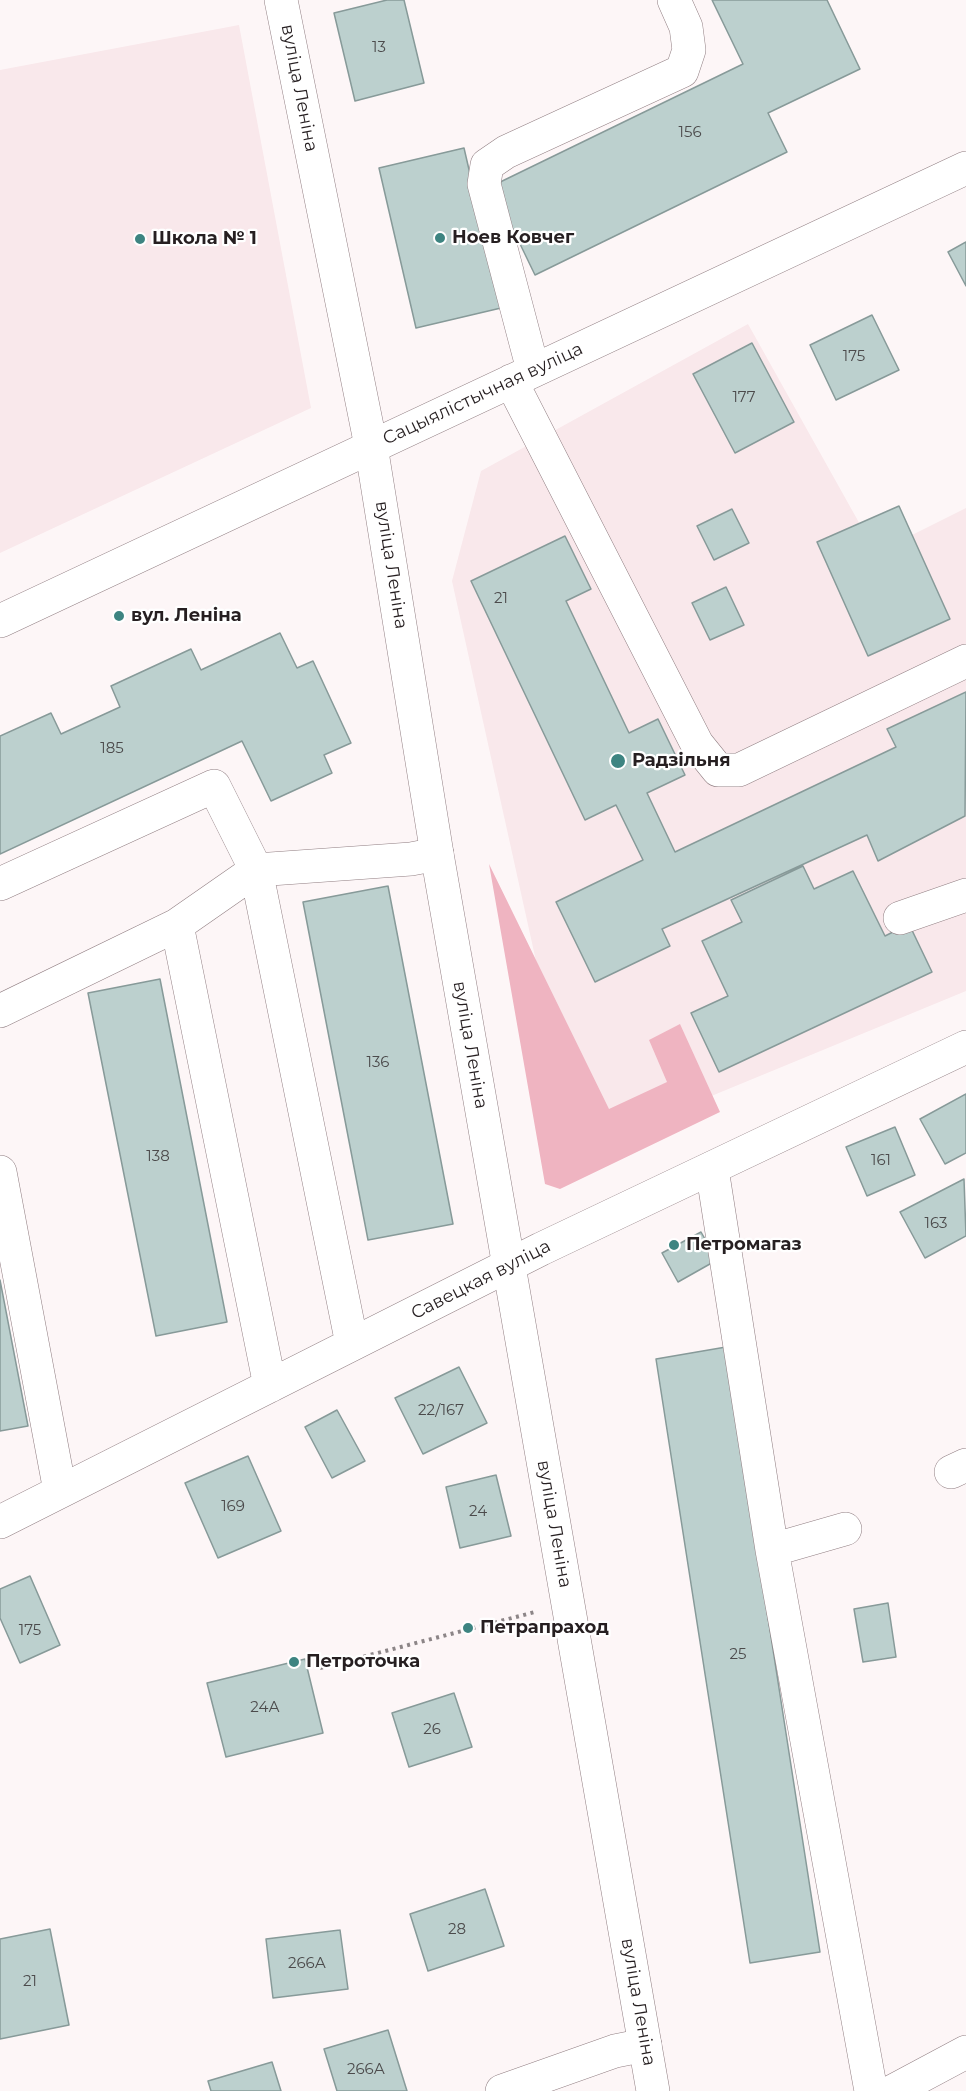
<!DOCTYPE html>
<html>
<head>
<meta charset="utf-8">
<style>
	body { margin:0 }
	canvas { display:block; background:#fdf6f7 }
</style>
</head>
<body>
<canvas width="966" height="2091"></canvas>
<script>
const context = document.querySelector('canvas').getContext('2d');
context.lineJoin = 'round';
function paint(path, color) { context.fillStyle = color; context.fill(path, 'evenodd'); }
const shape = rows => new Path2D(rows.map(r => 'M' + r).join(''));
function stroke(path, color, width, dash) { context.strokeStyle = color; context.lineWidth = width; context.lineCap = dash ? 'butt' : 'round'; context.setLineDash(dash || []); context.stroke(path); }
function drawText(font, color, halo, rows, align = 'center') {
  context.font = font + ' Montserrat,sans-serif'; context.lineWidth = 4.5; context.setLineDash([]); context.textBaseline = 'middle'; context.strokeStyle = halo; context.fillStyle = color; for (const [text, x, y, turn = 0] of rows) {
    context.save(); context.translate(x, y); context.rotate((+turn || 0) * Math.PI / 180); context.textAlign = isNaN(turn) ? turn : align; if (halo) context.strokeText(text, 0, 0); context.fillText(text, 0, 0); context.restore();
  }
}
const built = shape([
	[239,25,311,408,0,553,0,70],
	[748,324,876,553,966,508,966,991,578,1151,452,581,481,471]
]);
const green = shape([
	[489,864,609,1109,667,1082,649,1040,680,1024,720,1112,560,1189,545,1184]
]);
const building = shape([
	[387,0,404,0,424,83,355,101,334,13,387,0],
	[712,0,827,0,860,69,768,113,787,152,535,275,492,186,743,64,712,0],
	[464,148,501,308,416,328,379,168,464,148],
	[966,242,966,286,948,252,966,242],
	[872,315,899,370,836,400,810,345,872,315],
	[752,343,794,422,735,453,693,374,752,343],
	[899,506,950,619,868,656,817,542,899,506],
	[732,509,749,543,714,560,697,526,732,509],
	[565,536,591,589,566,601,629,733,658,719,685,775,647,793,675,852,896,747,887,729,966,692,965,816,878,861,867,835,662,929,670,946,595,982,556,902,643,860,616,805,585,820,471,581,565,536],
	[726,587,744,625,710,640,692,603,726,587],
	[280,633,297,668,313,661,351,743,324,755,332,773,271,801,242,741,0,854,0,736,51,713,61,734,120,707,111,686,191,649,201,670,280,633],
	[803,866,814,889,853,871,885,936,909,924,932,972,719,1072,691,1013,728,996,702,941,742,922,731,900,803,866],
	[388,886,453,1224,368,1240,303,902,388,886],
	[160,979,227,1322,156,1336,88,993,160,979],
	[966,1094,966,1153,945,1164,920,1119,966,1094],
	[895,1127,915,1175,867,1196,846,1147,895,1127],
	[964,1179,966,1236,925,1258,900,1212,964,1179],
	[701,1232,717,1260,678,1282,662,1253,701,1232],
	[0,1280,28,1426,0,1431,0,1280],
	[726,1347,820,1952,750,1963,656,1359,726,1347],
	[459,1367,487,1423,423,1454,395,1398,459,1367],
	[337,1410,365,1461,332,1478,305,1427,337,1410],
	[248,1456,281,1531,218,1558,185,1483,248,1456],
	[496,1475,511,1536,460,1548,446,1487,496,1475],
	[30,1576,60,1645,20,1663,0,1618,0,1589,30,1576],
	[888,1603,896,1657,863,1662,854,1609,888,1603],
	[305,1659,323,1733,226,1757,207,1683,305,1659],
	[454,1693,472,1747,409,1767,392,1713,454,1693],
	[485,1889,504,1946,428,1971,410,1914,485,1889],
	[50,1929,69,2025,0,2039,0,1939,50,1929],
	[340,1930,348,1989,273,1998,266,1939,340,1930],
	[388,2030,407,2091,337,2091,324,2049,388,2030],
	[272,2062,281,2091,211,2091,208,2081,272,2062]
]);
const path = shape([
	[320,1668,535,1612]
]);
const minor = shape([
	[533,370,484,184,487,165,506,152,682,71,689,50,686,27,674,0],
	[511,381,697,744,718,770,739,770,966,661],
	[0,621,966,168],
	[0,884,214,786,256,870,352,1344],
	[900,918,966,895],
	[177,925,270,1386],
	[0,1011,177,925,256,870,411,859,437,854],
	[712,1169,772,1550,871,2091],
	[0,1172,60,1491],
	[951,1472,966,1465],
	[0,1522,541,1249,966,1047],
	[772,1550,845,1529],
	[502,2091,615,2051,645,2045],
	[893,2091,966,2052]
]);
const major = shape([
	[281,0,371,446,437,854,653,2091]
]);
const markers = [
	[440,238,6,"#3d8481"],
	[140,239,6,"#3d8481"],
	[119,616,6,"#3d8481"],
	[618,761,8,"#3d8481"],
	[674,1245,6,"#3d8481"],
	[468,1628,6,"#3d8481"],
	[294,1662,6,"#3d8481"]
];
const numberNames = [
	["13",379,48],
	["156",690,133],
	["175",854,357],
	["177",744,398],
	["21",501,599],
	["185",112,749],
	["136",378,1063],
	["138",158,1157],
	["161",881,1161],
	["163",936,1224],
	["22/167",441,1411],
	["169",233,1507],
	["24",478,1512],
	["175",30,1631],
	["25",738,1655],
	["24А",265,1708],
	["26",432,1730],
	["28",457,1930],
	["266А",307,1964],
	["21",30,1982],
	["266А",366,2070]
];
const streetNames = [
	["вуліца Леніна",299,88,79],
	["Сацыялістычная вуліца",483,394,-25],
	["вуліца Леніна",391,565,81],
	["вуліца Леніна",470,1045,80],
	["Савецкая вуліца",481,1280,-27],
	["вуліца Леніна",554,1524,80],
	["вуліца Леніна",638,2002,80]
];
const poiNames = [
	["Ноев Ковчег",452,238],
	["Школа № 1",152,239],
	["вул. Леніна",131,616],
	["Радзільня",632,761],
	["Петромагаз",686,1245],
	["Петрапраход",480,1628],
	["Петроточка",306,1662]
];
paint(built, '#f9e8eb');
paint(green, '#efb4c1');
paint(building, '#bcd0ce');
stroke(building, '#879a99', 1.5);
stroke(minor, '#917f83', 34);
stroke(major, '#917f83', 34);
stroke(path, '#8c8587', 4, [3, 4.5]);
stroke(minor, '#fff', 33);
stroke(major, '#fff', 33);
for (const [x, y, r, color] of markers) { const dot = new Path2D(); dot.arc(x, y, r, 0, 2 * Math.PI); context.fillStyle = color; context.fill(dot); stroke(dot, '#fff', 2); }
drawText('15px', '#4c4b4c', null, numberNames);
drawText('18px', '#261f21', '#fff', streetNames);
drawText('bold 18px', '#261f21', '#fff', poiNames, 'left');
</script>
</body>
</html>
